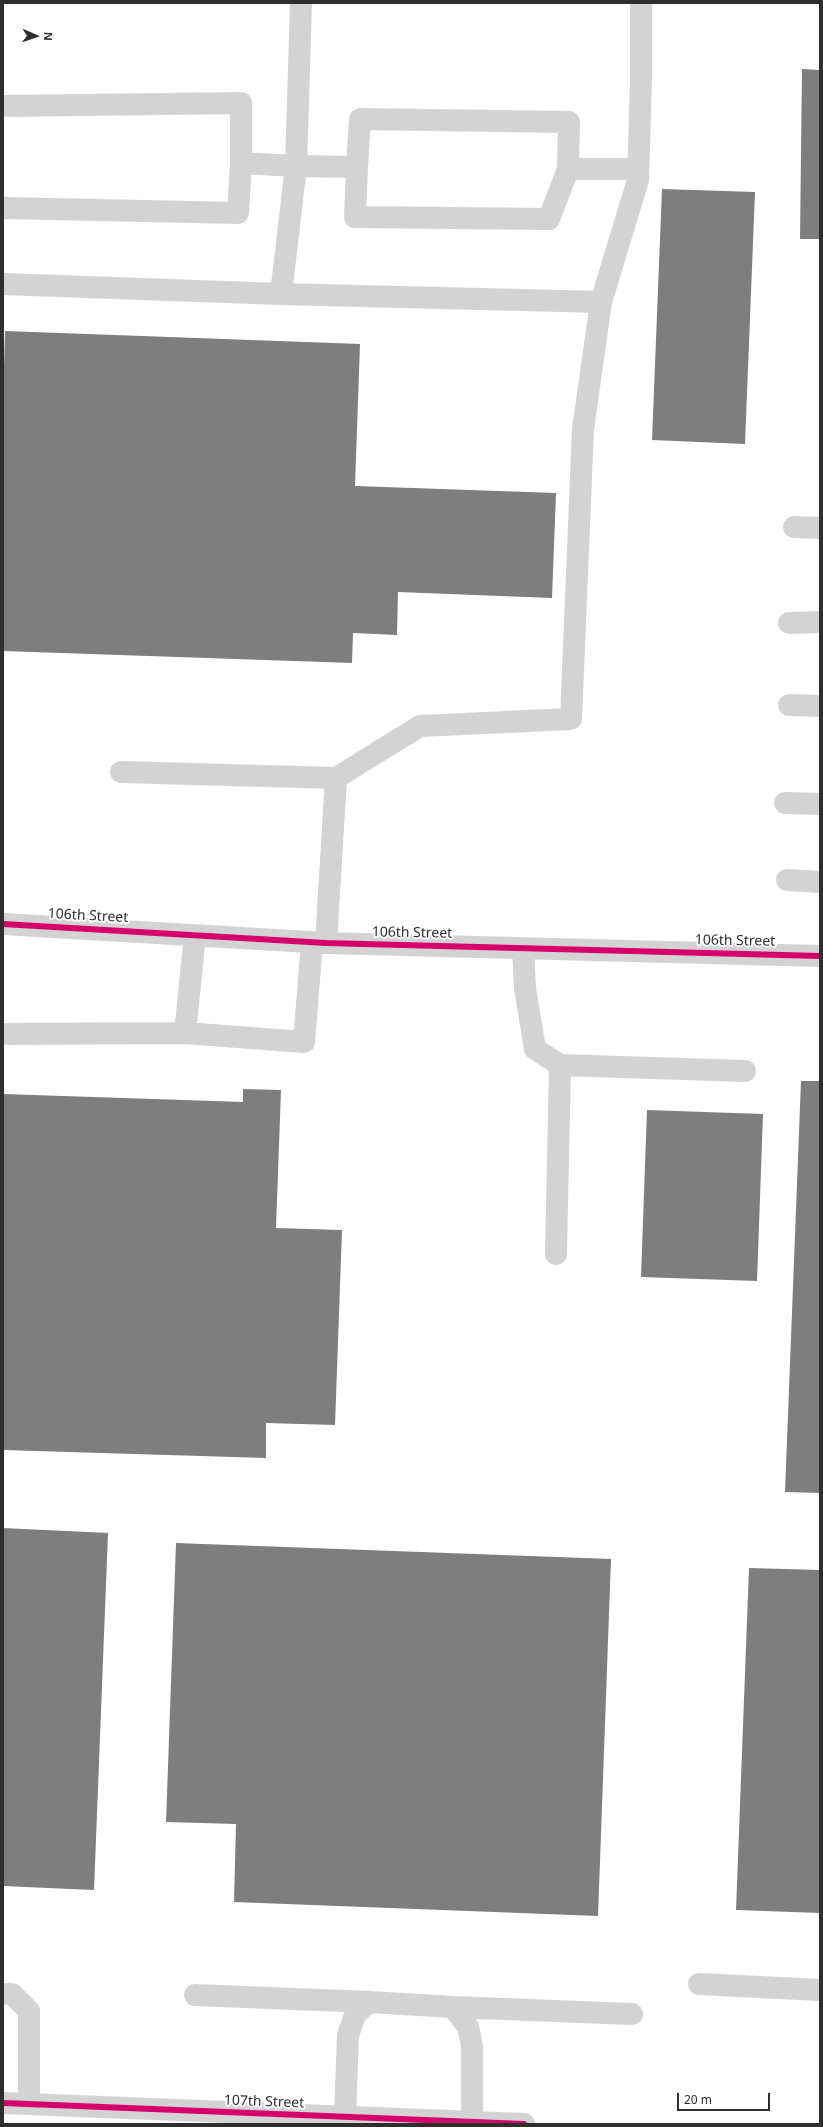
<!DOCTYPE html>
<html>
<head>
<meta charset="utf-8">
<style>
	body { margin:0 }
	#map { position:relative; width:823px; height:2127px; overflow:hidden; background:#fff; font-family:"Noto Sans",sans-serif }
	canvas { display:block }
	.frame { position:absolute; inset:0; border:4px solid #2e2e2e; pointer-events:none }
	.north { position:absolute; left:16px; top:16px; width:40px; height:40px; -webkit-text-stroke:3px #fff; paint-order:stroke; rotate:92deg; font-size:11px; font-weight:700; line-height:16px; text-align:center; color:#2e2e2e }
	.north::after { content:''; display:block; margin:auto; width:14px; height:18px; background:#2e2e2e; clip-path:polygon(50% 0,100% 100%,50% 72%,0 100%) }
	.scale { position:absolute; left:677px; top:2093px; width:93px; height:18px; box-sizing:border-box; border:2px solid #2e2e2e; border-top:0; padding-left:5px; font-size:12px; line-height:14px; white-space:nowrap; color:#2e2e2e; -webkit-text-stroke:3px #fff; paint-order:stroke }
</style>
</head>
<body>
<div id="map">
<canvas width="823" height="2127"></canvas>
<div class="frame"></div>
<div class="north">N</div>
<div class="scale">20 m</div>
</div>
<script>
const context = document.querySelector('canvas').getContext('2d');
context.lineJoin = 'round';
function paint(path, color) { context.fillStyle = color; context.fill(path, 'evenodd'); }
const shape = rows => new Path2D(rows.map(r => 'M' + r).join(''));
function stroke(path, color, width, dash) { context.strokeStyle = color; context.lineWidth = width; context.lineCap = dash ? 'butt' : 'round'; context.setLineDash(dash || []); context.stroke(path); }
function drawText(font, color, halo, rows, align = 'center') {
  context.font = font + ' "Noto Sans",sans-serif'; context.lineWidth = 4; context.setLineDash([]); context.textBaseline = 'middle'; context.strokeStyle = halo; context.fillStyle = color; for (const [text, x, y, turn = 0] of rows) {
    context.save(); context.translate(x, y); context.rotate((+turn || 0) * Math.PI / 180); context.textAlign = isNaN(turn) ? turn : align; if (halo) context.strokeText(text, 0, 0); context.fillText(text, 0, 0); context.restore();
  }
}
const building = shape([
	[802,69,820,70,820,239,800,239],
	[662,189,755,192,745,444,652,440],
	[5,331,360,344,355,486,556,493,552,598,398,592,397,635,353,633,352,663,3,651,3,402],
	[801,1081,820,1081,820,1493,785,1492],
	[243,1089,281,1090,276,1228,342,1230,335,1425,266,1423,266,1458,3,1450,3,1094,243,1102],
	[647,1110,763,1114,757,1281,641,1277],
	[3,1528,108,1533,94,1890,3,1886],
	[176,1543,611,1559,598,1916,234,1902,236,1824,166,1822],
	[749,1568,820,1570,820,1913,736,1910]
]);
const minor = shape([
	[3,106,241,103,241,163,296,166,357,167,355,217,549,219,568,169,638,169],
	[357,167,360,119,569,122,568,169],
	[3,208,238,213,241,163],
	[3,284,281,294,601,302],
	[281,294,296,166,301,3],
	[794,527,820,528],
	[789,623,820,622],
	[789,705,820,706],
	[121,772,336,778],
	[785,803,820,804],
	[787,880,820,882],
	[3,924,326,943,820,956],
	[326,943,336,778,420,726,571,719,583,429,601,302,638,180,641,80,641,3],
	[523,948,525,988,535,1049,560,1065,745,1071],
	[185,1033,195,935],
	[3,1034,185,1033,304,1042,312,942],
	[556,1254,560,1065],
	[699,1984,820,1990],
	[3,1994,12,1994,29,2011,29,2104],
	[195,1995,369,2002],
	[453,2007,632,2014],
	[3,2103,524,2124],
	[345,2117,348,2035,355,2015,369,2002,453,2007,468,2027,472,2046,472,2122]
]);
const cycleway = shape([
	[3,924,326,943,820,956],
	[3,2103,524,2124]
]);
const streetNames = [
	["106th Street",88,916,3],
	["106th Street",412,933,1],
	["106th Street",735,941,1],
	["107th Street",264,2102,2]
];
paint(building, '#7e7e7e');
stroke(minor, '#d3d3d3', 22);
stroke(cycleway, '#d6006c', 6);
drawText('14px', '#2e2e2e', '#fff', streetNames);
</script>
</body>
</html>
